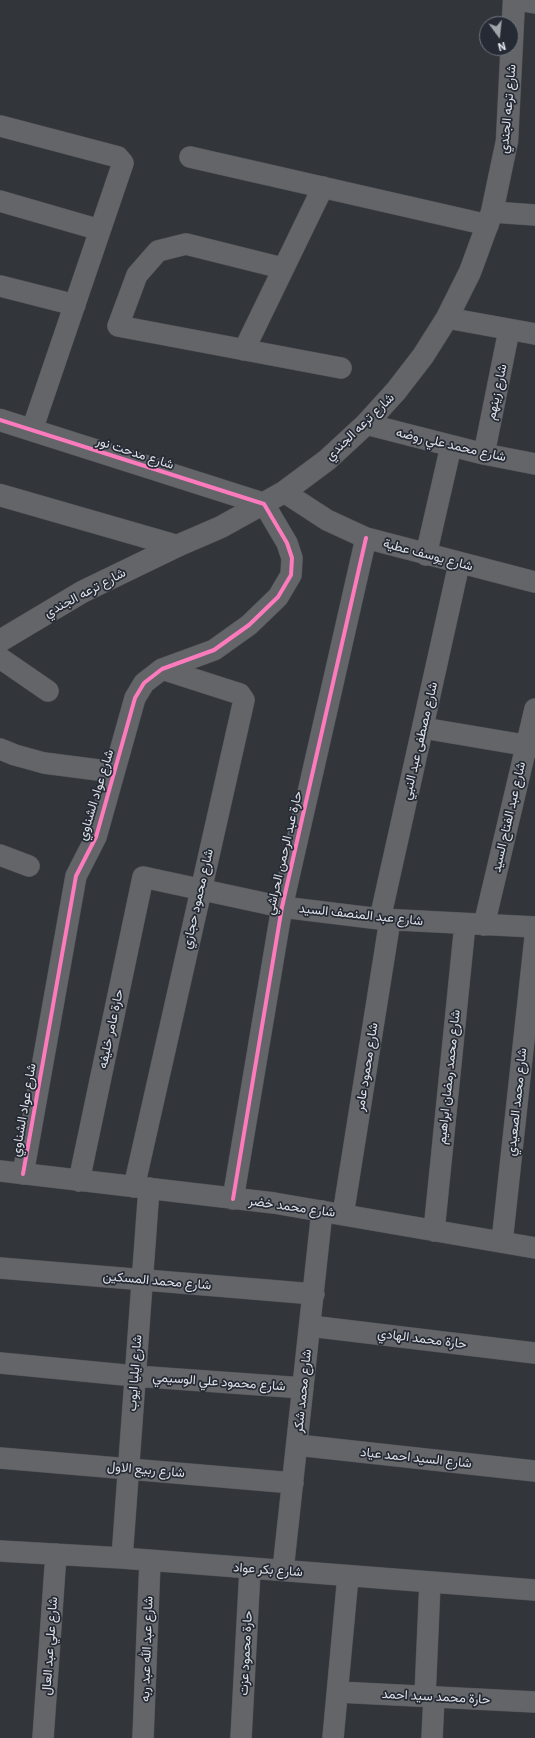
<!DOCTYPE html>
<html>
<head>
<meta charset="utf-8">
<style>
	body { margin:0 }
	#map { position:relative; width:535px; height:1738px; overflow:hidden; background:#32353a; font-family:"IBM Plex Sans",sans-serif }
	canvas { display:block }
	.north { position:absolute; left:479px; top:16px; width:40px; height:40px; box-sizing:border-box; background:#252a34; border:1px solid #6f737c; border-radius:50%; rotate:165deg; font-size:11px; font-weight:700; line-height:16px; text-align:center; color:#dde0e7 }
	.north::after { content:''; display:block; margin:auto; width:14px; height:18px; background:#a1a4aa; clip-path:polygon(50% 0,100% 100%,50% 72%,0 100%) }
</style>
</head>
<body>
<div id="map">
<canvas width="535" height="1738"></canvas>
<div class="north">N</div>
</div>
<script>
const context = document.querySelector('canvas').getContext('2d');
context.lineJoin = 'round';
const shape = rows => new Path2D(rows.map(r => 'M' + r).join(''));
function stroke(path, color, width, dash) { context.strokeStyle = color; context.lineWidth = width; context.lineCap = dash ? 'butt' : 'round'; context.setLineDash(dash || []); context.stroke(path); }
function drawText(font, color, halo, rows, align = 'center') {
  context.font = font + ' "IBM Plex Sans",Vazirmatn,sans-serif'; context.lineWidth = 3.5; context.setLineDash([]); context.textBaseline = 'middle'; context.strokeStyle = halo; context.fillStyle = color; for (const [text, x, y, turn = 0] of rows) {
    context.save(); context.translate(x, y); context.rotate((+turn || 0) * Math.PI / 180); context.textAlign = isNaN(turn) ? turn : align; if (halo) context.strokeText(text, 0, 0); context.fillText(text, 0, 0); context.restore();
  }
}
const minor = shape([
	[517,0,535,3],
	[0,126,118,157,123,163,32,430],
	[190,157,488,225],
	[0,201,100,230],
	[492,212,535,215],
	[282,268,186,244,158,251,137,275,118,326,341,368],
	[0,286,75,305],
	[447,318,535,334],
	[244,350,323,187],
	[366,424,484,454,535,464],
	[484,454,509,330],
	[284,492,327,520,366,538,535,582],
	[426,555,451,446],
	[0,658,48,691],
	[423,728,535,747],
	[0,749,15,755,44,763,114,772],
	[0,855,29,866],
	[380,919,459,564],
	[484,925,535,709],
	[0,1171,274,1203,535,1248],
	[23,1174,76,876,96,837,135,698,144,683,162,669,214,650,249,625,278,597,291,575,292,558,287,543,264,504],
	[79,1181,143,877,282,907,380,919,535,927],
	[134,1187,244,700,240,694,162,669],
	[233,1199,282,907,366,538],
	[343,1215,390,920],
	[434,1231,465,924],
	[502,1242,535,938],
	[0,1268,314,1294],
	[310,1326,535,1353],
	[0,1363,135,1376,303,1388],
	[297,1445,535,1471],
	[0,1458,293,1483],
	[0,1551,122,1558,535,1590],
	[122,1558,149,1188],
	[283,1570,322,1211],
	[338,1692,535,1702],
	[425,1696,430,1582],
	[43,1738,56,1554],
	[143,1738,150,1561],
	[241,1738,250,1569],
	[333,1738,348,1576],
	[432,1738,434,1697]
]);
const tertiary = shape([
	[0,420,264,504],
	[0,495,177,546]
]);
const secondary = shape([
	[0,641,82,592,177,546,221,527,284,492,327,460,366,424,396,391,423,356,447,318,470,272,492,212,507,141,514,0]
]);
const cycleway = shape([
	[0,420,264,504,287,543,292,558,291,575,278,597,249,625,214,650,162,669,144,683,135,698,96,837,76,876,23,1174],
	[233,1199,282,907,366,538]
]);
const streetNames = [
	["شارع ترعه الجندي",508,109,-85],
	["شارع زينهم",497,392,-78],
	["شارع ترعه الجندي",360,427,-44],
	["شارع محمد علي روضه",451,445,13],
	["شارع مدحت نور",135,453,18],
	["شارع يوسف عطية",428,555,15],
	["شارع ترعه الجندي",85,593,-28],
	["شارع مصطفى عبد النبي",420,741,-77],
	["شارع عواد الشناوي",96,795,-73],
	["شارع عبد الفتاح السيد",509,817,-77],
	["حارة عبد الرحمن الحراشي",284,853,-77],
	["شارع محمود حجازي",198,899,-77],
	["شارع عبد المنصف السيد",361,915,6],
	["حارة عامر خليفه",111,1029,-78],
	["شارع محمود عامر",367,1067,-81],
	["شارع محمد رمضان ابراهيم",449,1077,-84],
	["شارع محمد الصعيدي",517,1102,-84],
	["شارع عواد الشناوي",24,1110,-80],
	["شارع محمد خضر",292,1207,8],
	["شارع محمد المسكين",157,1281,5],
	["حارة محمد الهادي",422,1339,7],
	["شارع ايليا ايوب",135,1373,-86],
	["شارع محمود علي الوسيمي",219,1382,4],
	["شارع محمد شكر",303,1391,-84],
	["شارع السيد احمد عياد",416,1458,6],
	["شارع ربيع الاول",146,1470,5],
	["شارع بكر عواد",268,1570,4],
	["شارع علي عبد العال",50,1646,-86],
	["شارع عبد الله عبد ربه",147,1649,-88],
	["حارة محمود عزت",246,1653,-87],
	["حارة محمد سيد احمد",436,1697,3]
];
stroke(minor, '#525459', 22);
stroke(tertiary, '#525459', 23);
stroke(secondary, '#525459', 23);
stroke(minor, '#636569', 21);
stroke(tertiary, '#636569', 22);
stroke(secondary, '#636569', 22);
stroke(cycleway, '#fd7abc', 4);
drawText('13px', '#dde0e7', '#252a34', streetNames);
</script>
</body>
</html>
